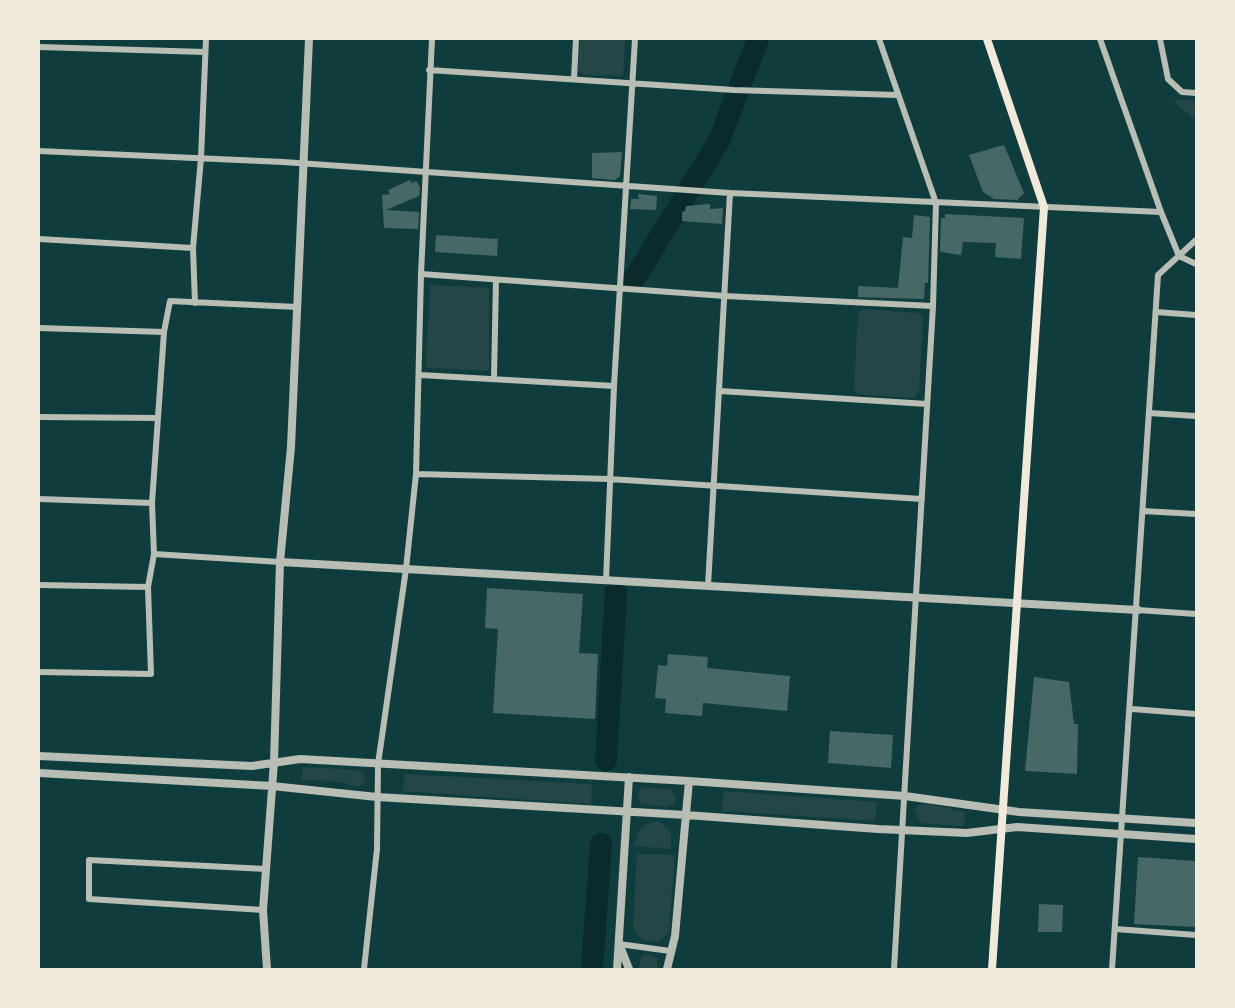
<!DOCTYPE html>
<html>
<head>
<meta charset="utf-8">
<style>
	body { margin:0 }
	#map { position:relative; width:1235px; height:1008px; overflow:hidden; background:#0f3d3e; font-family:"Libre Baskerville",serif }
	canvas { display:block }
	.frame { position:absolute; inset:0; border:40px solid #f1e9da; pointer-events:none }
</style>
</head>
<body>
<div id="map">
<canvas width="1235" height="1008"></canvas>
<div class="frame"></div>
</div>
<script>
const context = document.querySelector('canvas').getContext('2d');
context.lineJoin = 'round';
function paint(path, color) { context.fillStyle = color; context.fill(path, 'evenodd'); }
const shape = rows => new Path2D(rows.map(r => 'M' + r).join(''));
function stroke(path, color, width, dash) { context.strokeStyle = color; context.lineWidth = width; context.lineCap = dash ? 'butt' : 'round'; context.setLineDash(dash || []); context.stroke(path); }
const green = shape([
	[580,39,625,39,623,76,584,75,577,70],
	[1174,99,1196,101,1196,119,1179,107],
	[430,285,489,288,489,371,426,368],
	[863,309,918,313,923,319,919,392,913,398,857,394,854,390,858,314],
	[303,767,357,770,363,772,365,781,359,787,333,781,302,780],
	[405,774,592,784,591,804,403,791],
	[645,787,670,789,676,797,675,803,667,807,641,804,638,795,640,789],
	[724,791,877,802,875,821,722,811],
	[928,804,965,812,964,826,921,823,914,810,918,805],
	[658,821,671,832,671,849,634,846,638,832,644,825],
	[637,854,675,855,669,932,659,942,644,940,636,934,633,925],
	[651,954,657,958,658,969,638,969,642,956]
]);
const river = shape([
	[633,281,719,141,758,39],
	[606,760,616,592],
	[592,969,601,844]
]);
const building = shape([
	[1004,145,1024,193,1017,200,994,199,983,192,969,155],
	[622,152,620,176,615,180,592,178,592,153],
	[410,180,412,183,416,181,420,187,419,196,386,210,419,212,418,229,384,228,382,195,390,194,388,190],
	[638,194,657,196,656,210,630,209,631,199,639,199],
	[710,204,710,209,723,208,722,224,682,221,682,212,685,211,686,206],
	[945,214,1024,218,1021,259,995,257,996,243,963,242,961,255,940,252,941,218,945,218],
	[914,215,930,217,928,283,925,283,924,299,858,297,858,286,898,288,903,237,912,238],
	[436,235,498,239,497,256,435,252],
	[487,588,583,594,579,653,598,654,595,719,493,713,498,629,485,628],
	[668,654,708,657,707,668,790,676,787,711,703,703,702,716,665,713,666,699,655,698,658,665,667,666],
	[1034,677,1069,682,1074,724,1078,724,1077,774,1025,771],
	[830,731,893,735,891,768,828,763],
	[1138,857,1196,861,1196,927,1134,924],
	[1039,904,1063,905,1062,932,1038,932]
]);
const minor = shape([
	[879,39,936,203,933,306,894,969],
	[1100,39,1161,212,1179,256,1196,264],
	[1160,39,1168,79,1182,92,1196,93],
	[39,47,205,52],
	[429,70,734,90,897,95],
	[574,78,576,39],
	[39,151,283,162,730,193,1161,212],
	[39,239,193,248],
	[421,274,725,296,933,306],
	[195,303,193,248,201,158,206,39],
	[1156,312,1196,315],
	[39,328,164,332],
	[420,375,614,386],
	[494,378,496,280],
	[720,391,927,404],
	[1149,413,1196,416],
	[39,417,158,418],
	[416,474,609,479,922,499],
	[39,499,152,503],
	[1143,511,1196,514],
	[154,554,280,562],
	[606,581,614,386,635,39],
	[39,585,148,587],
	[708,586,730,193],
	[1138,610,1196,614],
	[39,672,151,674,148,587,154,554,152,503,164,332,170,301,297,307],
	[1132,709,1196,714],
	[263,910,89,899,89,860,266,869],
	[1115,929,1196,935],
	[619,944,670,951],
	[364,969,377,849,378,764,406,569,416,474,421,274,432,39],
	[1112,969,1158,275,1196,240]
]);
const tertiary = shape([
	[280,562,1138,610],
	[39,756,252,766,300,759,689,781,905,796,1019,812,1196,823],
	[39,773,272,786,377,797,686,815,878,829,967,833,1017,827,1196,839],
	[620,946,629,969],
	[267,969,263,910,274,762,280,562,291,447,309,39],
	[617,969,629,777],
	[667,969,675,936,689,781]
]);
const secondary = shape([
	[987,39,1044,207,992,969]
]);
paint(green, '#244646');
stroke(river, '#0a2a2b', 22);
paint(building, '#486865');
stroke(minor, '#b8beb3', 6);
stroke(tertiary, '#b8beb3', 8);
stroke(secondary, '#f1e9da', 8);
</script>
</body>
</html>
